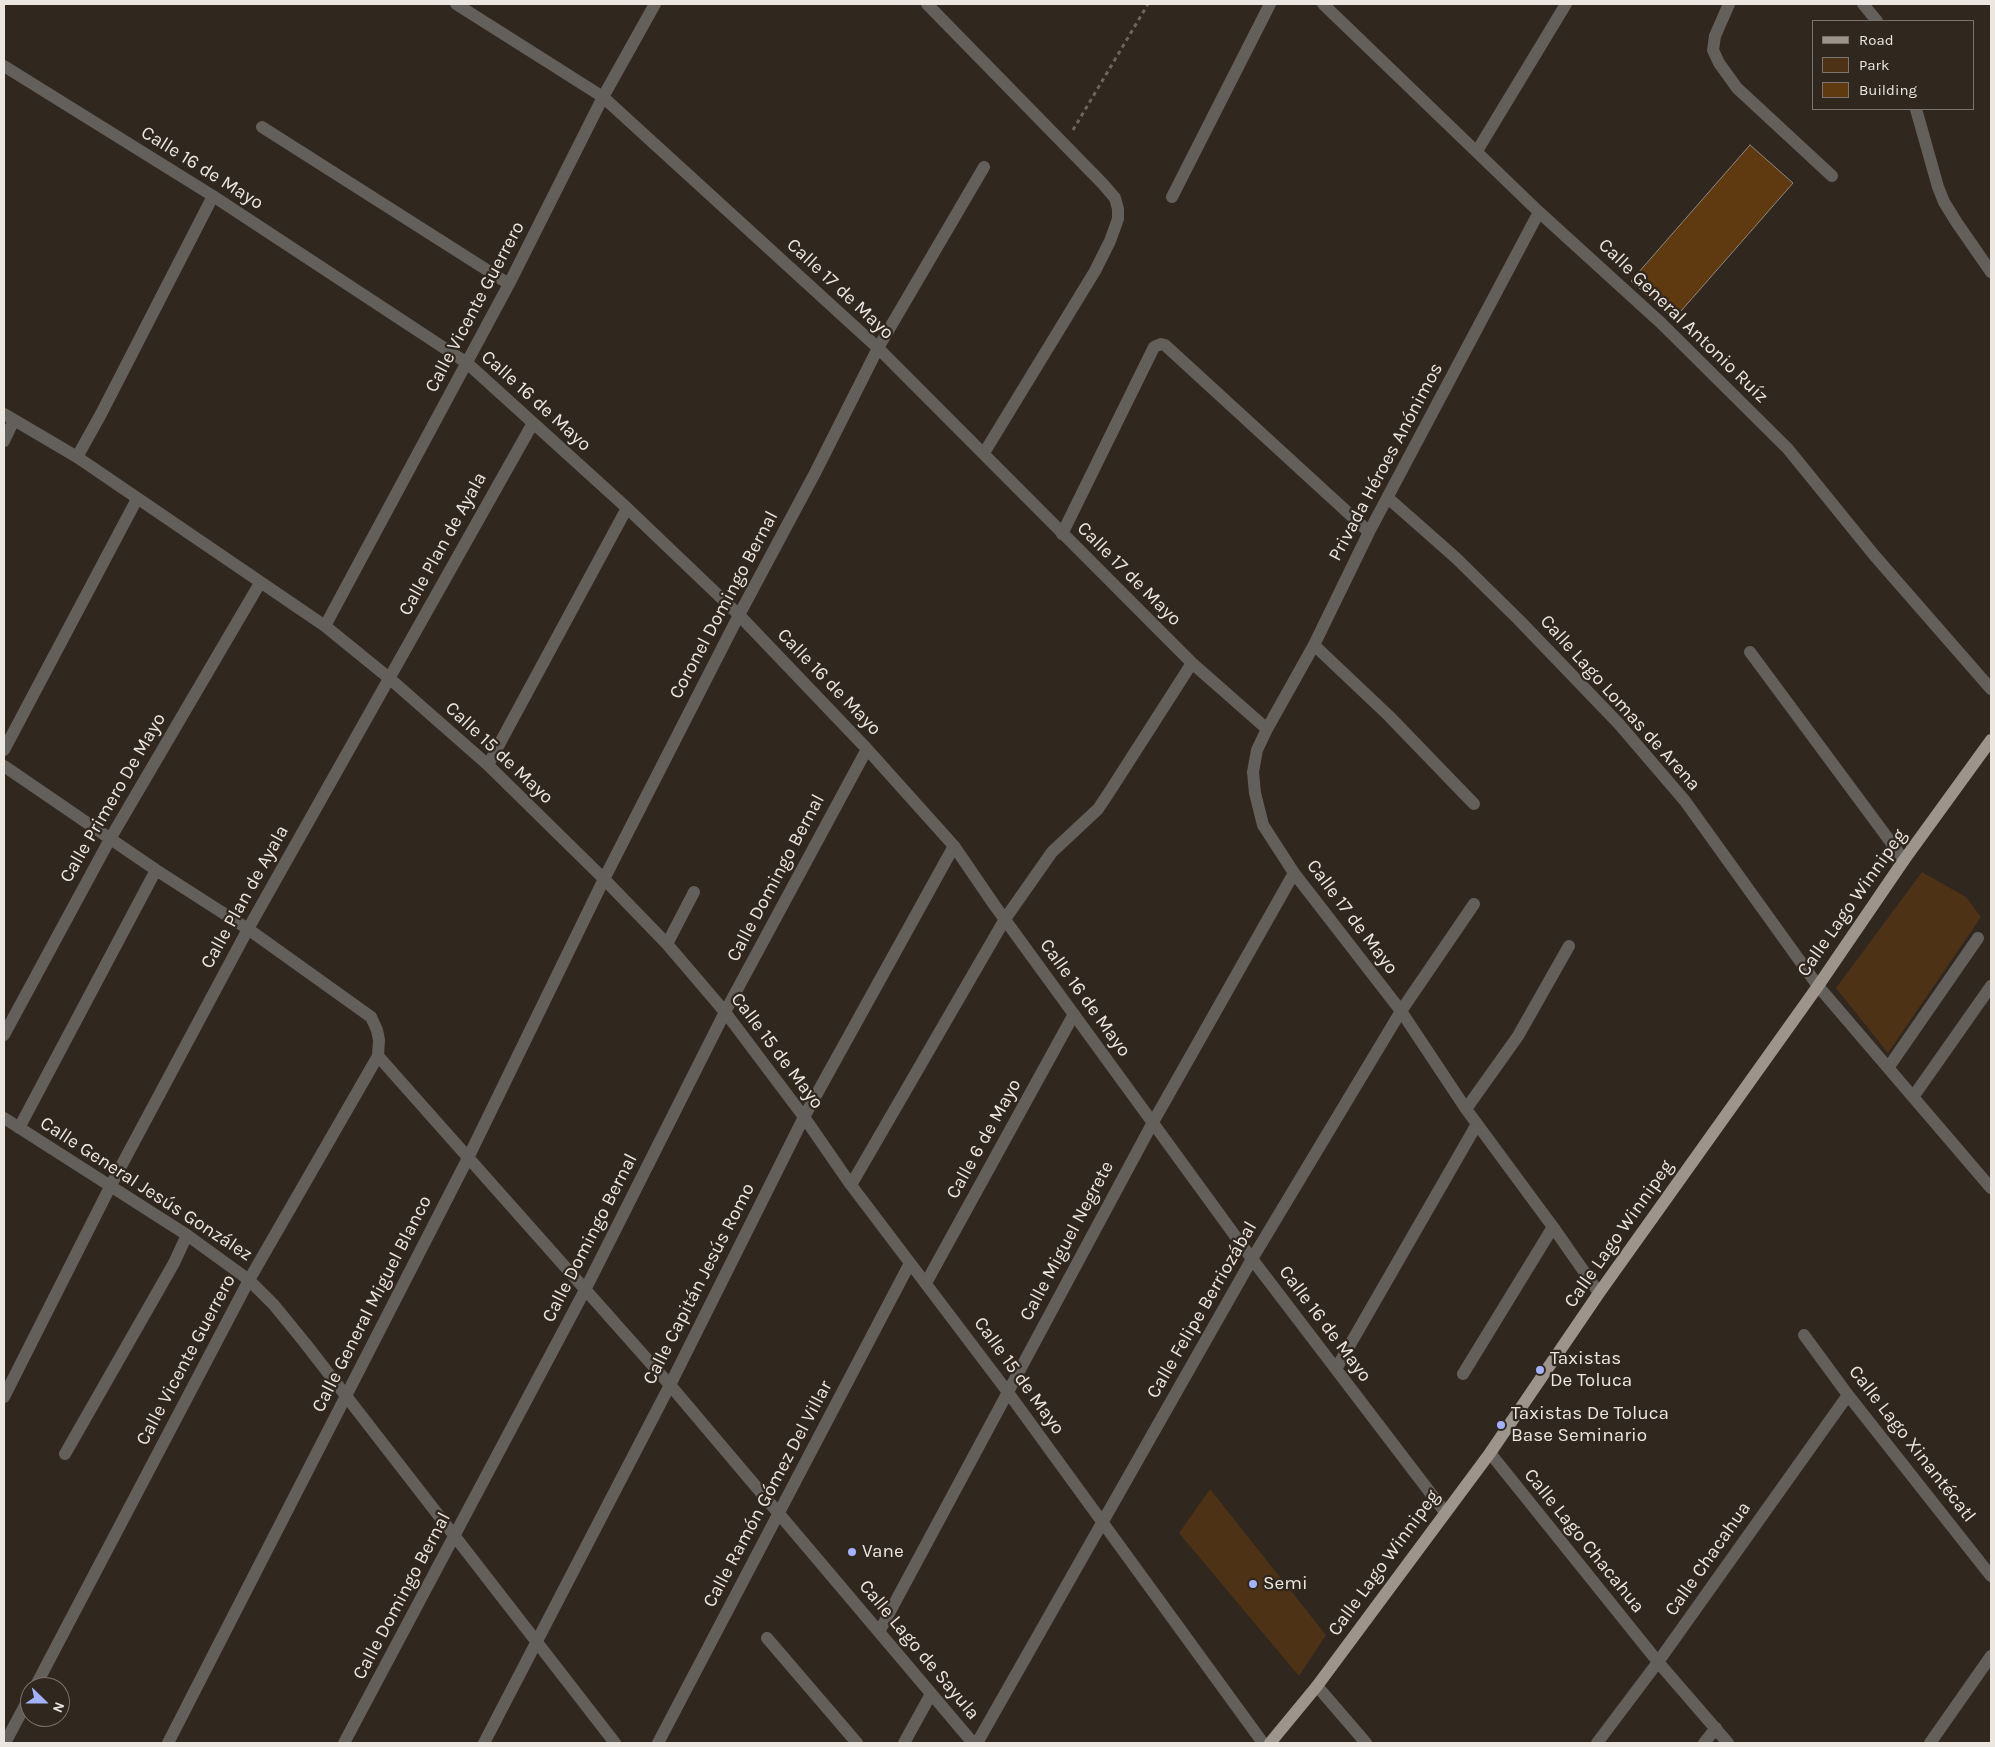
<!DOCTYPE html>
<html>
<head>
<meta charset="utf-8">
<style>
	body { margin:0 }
	#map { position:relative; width:1995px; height:1747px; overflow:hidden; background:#30271f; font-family:Karla,sans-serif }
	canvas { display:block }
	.frame { position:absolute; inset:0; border:5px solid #ece6e1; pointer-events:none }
	.legend { position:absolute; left:1812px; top:20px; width:162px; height:90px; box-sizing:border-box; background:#30271f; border:1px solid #7b736d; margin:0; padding:6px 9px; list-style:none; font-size:15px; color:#ece6e1 }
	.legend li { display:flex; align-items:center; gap:10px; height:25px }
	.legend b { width:25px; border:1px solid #7b736d }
	.north { position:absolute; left:20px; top:1677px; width:50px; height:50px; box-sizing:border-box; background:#30271f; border:1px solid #7b736d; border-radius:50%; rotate:112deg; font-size:14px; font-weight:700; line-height:20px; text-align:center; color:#ece6e1 }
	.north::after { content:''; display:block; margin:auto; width:18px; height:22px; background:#a2b2fd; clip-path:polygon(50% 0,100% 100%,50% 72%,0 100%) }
</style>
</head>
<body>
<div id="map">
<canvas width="1995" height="1747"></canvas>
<div class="frame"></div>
<ul class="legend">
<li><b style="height:6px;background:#9d948c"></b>Road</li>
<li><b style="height:14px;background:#4d3216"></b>Park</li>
<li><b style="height:14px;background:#5f390f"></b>Building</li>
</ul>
<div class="north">N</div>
</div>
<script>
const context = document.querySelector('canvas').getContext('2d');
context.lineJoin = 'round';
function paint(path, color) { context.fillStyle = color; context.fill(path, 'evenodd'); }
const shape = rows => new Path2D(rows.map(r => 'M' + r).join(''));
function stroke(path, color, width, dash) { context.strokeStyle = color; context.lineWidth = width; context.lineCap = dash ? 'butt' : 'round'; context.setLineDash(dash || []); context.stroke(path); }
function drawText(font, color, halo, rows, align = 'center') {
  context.font = font + ' Karla,sans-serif'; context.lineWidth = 4.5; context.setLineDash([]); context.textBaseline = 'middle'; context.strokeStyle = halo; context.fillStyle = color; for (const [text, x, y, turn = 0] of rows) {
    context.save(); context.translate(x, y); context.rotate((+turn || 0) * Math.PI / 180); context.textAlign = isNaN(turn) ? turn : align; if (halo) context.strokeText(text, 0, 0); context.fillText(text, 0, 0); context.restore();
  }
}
const green = shape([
	[1922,872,1966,897,1981,917,1888,1053,1836,988],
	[1210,1489,1326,1635,1299,1676,1179,1533]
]);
const building = shape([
	[1750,145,1793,183,1674,319,1631,281,1750,145]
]);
const path = shape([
	[1073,130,1148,4]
]);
const minor = shape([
	[456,4,603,97,878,348,1192,663,1267,729],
	[927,4,1103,184,1115,198,1118,209,1118,219,1110,241,1095,271,984,453],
	[1323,4,1539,212,1661,323,1788,449,1874,555,1991,689],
	[1729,4,1715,36,1713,50,1719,63,1737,88,1832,176],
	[1863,4,1877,21],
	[4,66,213,196,467,363,627,508,739,615,867,749,954,846,995,906,1252,1259,1445,1512],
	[1916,109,1938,187,1944,202,1957,223,1991,272],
	[262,127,509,284],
	[1477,151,1566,4],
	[1172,197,1270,4],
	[1539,212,1369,532,1314,645,1267,729,1257,750,1253,772,1255,793,1263,825,1294,873,1401,1011,1466,1109,1553,1227,1599,1293],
	[4,414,77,457,325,626,389,678,488,765,604,879,667,944,725,1012,804,1117,851,1185,1007,1391,1263,1743],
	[4,441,14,420],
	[77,457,101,414,213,196],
	[1388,498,1456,558,1519,620,1619,724,1685,801,1818,986,1991,1188],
	[1062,534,1154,347,1161,344,1165,345,1369,532],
	[325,626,509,284,603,97,655,4],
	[1314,645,1389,716,1474,804],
	[1750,652,1904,860],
	[4,750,137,499],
	[488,765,627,508],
	[4,766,156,870,248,929,371,1017,377,1030,379,1040,378,1056,249,1280,35,1687],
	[667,944,694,892],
	[4,1035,110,839,260,583],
	[378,1056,670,1385,973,1743],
	[1888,1068,1978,938],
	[1913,1097,1991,986],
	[1466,1109,1518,1036,1569,946],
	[4,1118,187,1235,249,1280,274,1305,305,1343,615,1743],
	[19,1128,156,870],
	[851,1185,1005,919,1052,852,1098,809,1110,791,1192,663],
	[926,1283,1074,1014],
	[1804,1335,1848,1395,1991,1576],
	[1336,1369,1477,1124],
	[1463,1374,1553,1227],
	[4,1397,111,1185,248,929,533,423],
	[1490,1453,1658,1662,1728,1743],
	[65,1454,174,1263,187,1235],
	[879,1632,1152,1124,1294,873],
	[767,1638,857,1743],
	[1317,1686,1366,1743],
	[5,1743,30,1696],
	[168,1743,469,1156,604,879,739,615,815,473,878,348,984,167],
	[344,1743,585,1290,725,1012,867,749],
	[484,1743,670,1385,804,1117,954,846],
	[658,1743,910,1263],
	[904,1743,931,1694],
	[977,1743,1252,1259,1401,1011,1474,904],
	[1597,1743,1658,1662,1848,1395],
	[1704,1743,1716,1728],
	[1930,1743,1991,1656]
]);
const major = shape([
	[1270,1743,1317,1686,1490,1453,1599,1293,1818,986,1904,860,1991,740]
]);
const markers = [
	[1540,1370,5,"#a2b2fd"],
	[1501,1425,5,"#a2b2fd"],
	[852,1552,5,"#a2b2fd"],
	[1253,1584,5,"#a2b2fd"]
];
const streetNames = [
	["Calle 16 de Mayo",202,168,32],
	["Calle 17 de Mayo",840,289,43],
	["Calle Vicente Guerrero",475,307,-62],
	["Calle General Antonio Ruíz",1683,321,44],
	["Calle 16 de Mayo",536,401,42],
	["Privada Héroes Anónimos",1386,462,-62],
	["Calle Plan de Ayala",443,544,-61],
	["Calle 17 de Mayo",1129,574,45],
	["Coronel Domingo Bernal",724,605,-62],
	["Calle 16 de Mayo",829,682,46],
	["Calle Lago Lomas de Arena",1620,703,48],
	["Calle 15 de Mayo",499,753,43],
	["Calle Primero De Mayo",113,798,-60],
	["Calle Domingo Bernal",776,878,-62],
	["Calle Plan de Ayala",245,897,-61],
	["Calle Lago Winnipeg",1852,903,-55],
	["Calle 17 de Mayo",1352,917,53],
	["Calle 16 de Mayo",1085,998,54],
	["Calle 15 de Mayo",777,1051,53],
	["Calle 6 de Mayo",984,1139,-61],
	["Calle General Jesús González",146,1189,33],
	["Calle Lago Winnipeg",1619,1234,-55],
	["Calle Domingo Bernal",590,1238,-63],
	["Calle Miguel Negrete",1067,1241,-62],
	["Calle Capitán Jesús Romo",699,1284,-63],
	["Calle General Miguel Blanco",372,1304,-63],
	["Calle Felipe Berriozábal",1202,1310,-60],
	["Calle 16 de Mayo",1325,1324,53],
	["Calle Vicente Guerrero",186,1360,-62],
	["Calle 15 de Mayo",1019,1376,54],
	["Calle Lago Xinantécatl",1912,1444,52],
	["Calle Ramón Gómez Del Villar",768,1494,-62],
	["Calle Lago Chacahua",1584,1541,51],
	["Calle Chacahua",1708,1559,-55],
	["Calle Lago Winnipeg",1384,1563,-54],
	["Calle Domingo Bernal",402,1596,-62],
	["Calle Lago de Sayula",919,1650,50]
];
const poiNames = [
	["Taxistas",1550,1359],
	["De Toluca",1550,1381],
	["Taxistas De Toluca",1511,1414],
	["Base Seminario",1511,1436],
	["Vane",862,1552],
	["Semi",1263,1584]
];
paint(green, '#4d3216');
paint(building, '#5f390f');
stroke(building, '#92887e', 1);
stroke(path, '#6d655e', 3, [4, 4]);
stroke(minor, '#635f5b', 12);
stroke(major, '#9d948c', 12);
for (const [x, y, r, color] of markers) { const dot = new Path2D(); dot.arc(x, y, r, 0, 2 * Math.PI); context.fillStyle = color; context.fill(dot); stroke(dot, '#30271f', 2); }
drawText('19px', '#ece6e1', '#30271f', streetNames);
drawText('19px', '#ece6e1', '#30271f', poiNames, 'left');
</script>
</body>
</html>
